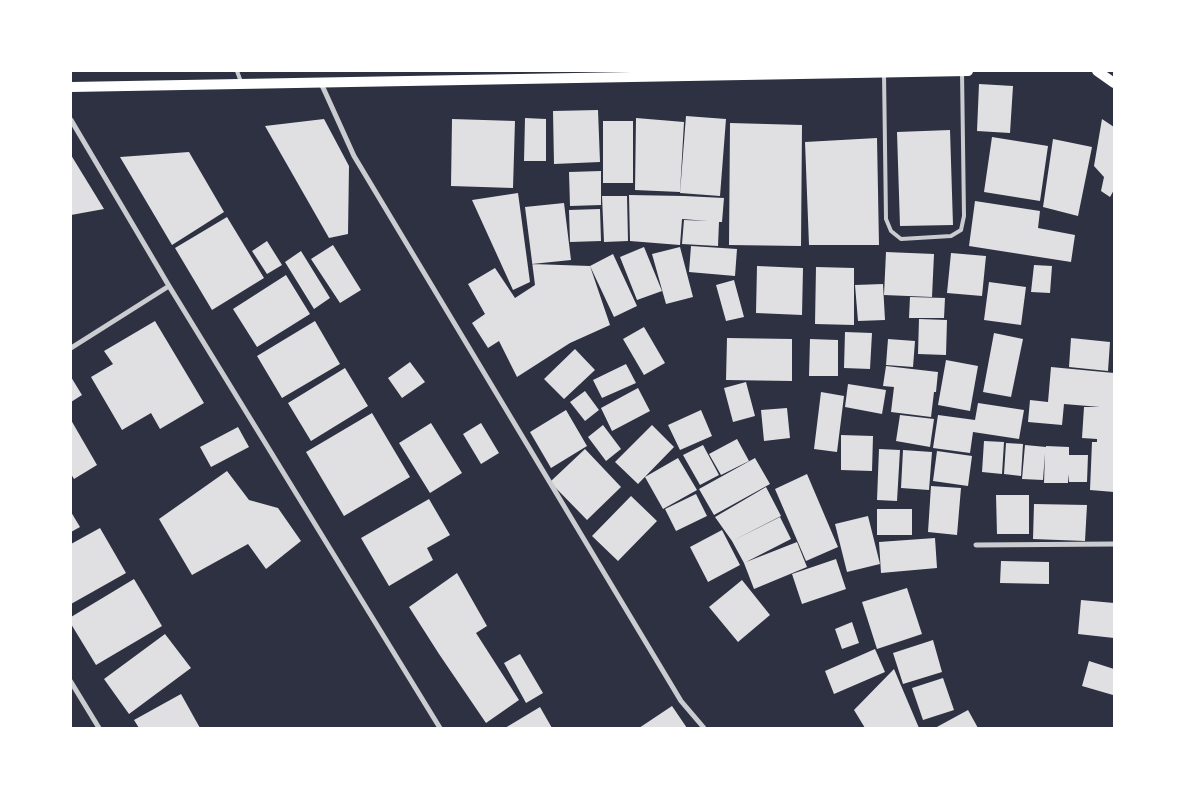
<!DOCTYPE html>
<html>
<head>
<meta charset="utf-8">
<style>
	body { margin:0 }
	#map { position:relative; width:1185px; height:799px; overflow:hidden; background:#2d3142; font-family:"Noto Sans",sans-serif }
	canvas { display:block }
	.frame { position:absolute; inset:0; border:72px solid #fff; pointer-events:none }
</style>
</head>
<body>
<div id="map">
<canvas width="1185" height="799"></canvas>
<div class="frame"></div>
</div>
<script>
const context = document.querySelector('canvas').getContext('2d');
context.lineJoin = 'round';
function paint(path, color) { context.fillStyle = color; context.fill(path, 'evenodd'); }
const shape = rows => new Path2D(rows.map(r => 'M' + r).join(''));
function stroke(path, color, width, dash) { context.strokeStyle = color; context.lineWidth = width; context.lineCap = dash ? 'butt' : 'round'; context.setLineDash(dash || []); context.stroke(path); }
const building = shape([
	[979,84,1013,86,1010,133,977,131],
	[598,110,600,162,554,164,553,111],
	[686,116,726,119,720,196,680,193],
	[525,118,546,119,546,161,524,161],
	[636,118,684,122,680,192,635,190],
	[324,119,349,166,348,234,329,238,265,126],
	[452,119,515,121,513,188,451,186],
	[1102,119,1114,127,1114,190,1110,197,1101,191,1104,177,1094,166],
	[603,121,633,121,633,183,603,183],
	[730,123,802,125,801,246,729,245],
	[950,130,953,225,900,226,897,132],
	[992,137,1048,146,1040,201,984,192],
	[877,138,879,245,809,245,805,142],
	[1053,139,1092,147,1078,216,1043,207],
	[189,152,224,212,172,245,120,157],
	[71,155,104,209,71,215],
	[601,171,601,205,570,206,569,172],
	[518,193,530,282,513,290,472,200],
	[629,195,684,196,724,198,722,222,719,222,718,246,682,244,684,220,708,221,682,219,680,245,630,241],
	[602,196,627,196,628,241,604,242],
	[975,201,1040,211,1038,228,1075,235,1071,262,969,246],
	[564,203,571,260,532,264,590,266,610,325,570,343,517,377,499,341,488,348,472,323,485,314,468,284,495,268,515,298,535,285,525,207],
	[600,209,601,241,570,242,569,210],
	[227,217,264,278,212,310,175,248],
	[267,241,282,265,267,274,252,251],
	[333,245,361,290,340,303,311,259],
	[691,246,737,249,735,276,689,272],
	[644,247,662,291,637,300,620,257],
	[680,247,693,297,666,304,652,254],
	[301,251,330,298,314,309,285,262],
	[886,252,934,254,932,297,884,295],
	[951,253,986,256,982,296,947,293],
	[613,254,637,306,614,317,590,266],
	[1034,265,1052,266,1050,293,1031,292],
	[757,266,803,268,802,315,756,313],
	[816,267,854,268,854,325,815,324],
	[286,275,310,314,257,347,233,309],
	[734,280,744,317,726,321,716,285],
	[989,282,1026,287,1021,325,984,320],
	[883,284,885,320,858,321,855,285],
	[910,297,945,298,944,318,909,318],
	[919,319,947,320,946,355,918,354],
	[155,321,204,403,160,429,151,413,122,430,91,377,113,364,104,351],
	[315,321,340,364,282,398,257,356],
	[644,327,665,363,644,375,623,339],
	[845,332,872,333,870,369,844,368],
	[994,333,1023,339,1011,397,983,392],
	[727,338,792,339,792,381,726,380],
	[1071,338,1110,342,1108,371,1069,367],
	[810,339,838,340,838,376,809,376],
	[888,339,915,341,913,367,886,365],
	[575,349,595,370,564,399,544,379],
	[946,360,978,366,970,411,938,405],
	[410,362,425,382,402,398,388,378],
	[626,364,636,383,602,398,593,380],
	[886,366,938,372,936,392,934,392,931,417,891,412,894,387,883,386],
	[1051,367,1114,373,1114,492,1090,490,1092,442,1102,442,1097,442,1097,439,1082,438,1084,407,1099,407,1099,418,1099,407,1100,407,1064,404,1062,425,1028,422,1030,400,1048,402],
	[345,368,368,406,311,441,288,403],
	[71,377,82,395,71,402],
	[746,382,755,416,733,422,724,388],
	[848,384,886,390,882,414,845,407],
	[638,388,650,411,612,431,601,408],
	[585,391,599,410,585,421,570,402],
	[821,392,844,396,837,452,814,449],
	[978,403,1024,410,1019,439,973,432,970,453,933,448,938,415,975,420],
	[787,408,790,438,764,441,761,410],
	[566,410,587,446,551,468,530,432],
	[701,410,712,436,680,450,668,425],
	[372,413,410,477,344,516,306,452],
	[900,415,934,419,930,447,896,441],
	[71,420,97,465,74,479,71,474],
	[431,423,462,473,430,493,399,443],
	[481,423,499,453,481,464,463,434],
	[603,425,621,449,606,461,588,437],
	[652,425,674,447,638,484,615,462],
	[238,427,249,447,211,467,200,447],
	[841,435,873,436,872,471,841,470],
	[737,439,749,461,721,475,709,454],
	[984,441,1004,442,1002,474,982,472],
	[1006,443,1023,444,1021,476,1004,474],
	[703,445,719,475,700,485,683,455],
	[1025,445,1046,447,1046,446,1069,447,1069,455,1088,455,1087,482,1069,482,1068,474,1068,483,1044,483,1045,453,1043,480,1022,479],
	[585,449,621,487,587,520,550,482],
	[879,449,900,450,897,501,877,500],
	[903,450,932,452,929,490,901,488],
	[937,451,972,456,968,486,933,481],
	[678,458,697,490,663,509,645,477],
	[755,458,770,484,714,515,699,489],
	[227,471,249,500,278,508,301,541,266,569,248,544,192,575,159,519],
	[807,474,838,547,806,561,775,489],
	[931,486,961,488,957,535,928,532],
	[766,487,781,516,732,541,715,517],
	[696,494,707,516,676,531,665,509],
	[996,495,1029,495,1029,534,997,534],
	[631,496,657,521,618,561,592,536],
	[429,499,450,535,427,548,433,560,389,586,361,538],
	[1034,504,1087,505,1085,541,1033,539],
	[877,509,912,509,912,535,877,535],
	[71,512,80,527,71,532],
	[868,516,880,564,847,572,835,524],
	[780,517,791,539,746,562,797,542,807,567,754,589,744,563,732,541],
	[100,528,126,573,71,604,71,544],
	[722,530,740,565,708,582,690,547],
	[935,538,937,568,881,573,879,542],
	[836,559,846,589,802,604,792,574],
	[1001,561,1049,562,1049,584,1000,583],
	[457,573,487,626,476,633,519,700,486,723,439,654,409,607],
	[134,579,162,626,96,665,71,624,71,617],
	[742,580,770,615,738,642,709,607],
	[907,588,922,634,877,649,862,602],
	[1081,600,1114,603,1114,638,1078,634],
	[852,622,859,643,842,649,835,629],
	[165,634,191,668,129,714,104,679],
	[933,640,942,672,903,684,893,653],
	[875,649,885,672,834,694,825,671],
	[520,654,543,693,526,703,504,663],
	[1089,661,1114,669,1113,695,1082,686],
	[894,669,919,728,865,728,854,710],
	[943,678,954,710,923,720,912,688],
	[181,694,200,728,139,728,134,720],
	[672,706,687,728,639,728],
	[540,707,552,728,505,728],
	[968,710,978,728,935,728]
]);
const service = shape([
	[237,71,241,82],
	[884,73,886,219,891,231,901,239,951,236,961,230,964,216,962,71]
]);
const minor = shape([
	[321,83,354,156,681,701,704,728],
	[71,120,169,286,440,728],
	[71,348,169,286],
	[976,545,1114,544],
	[71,682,99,728]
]);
const secondary = shape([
	[1097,71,1114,83],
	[71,87,968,71]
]);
paint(building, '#e0e0e3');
stroke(service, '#caccd0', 4);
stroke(minor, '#caccd0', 5);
stroke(secondary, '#fff', 10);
</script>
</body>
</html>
